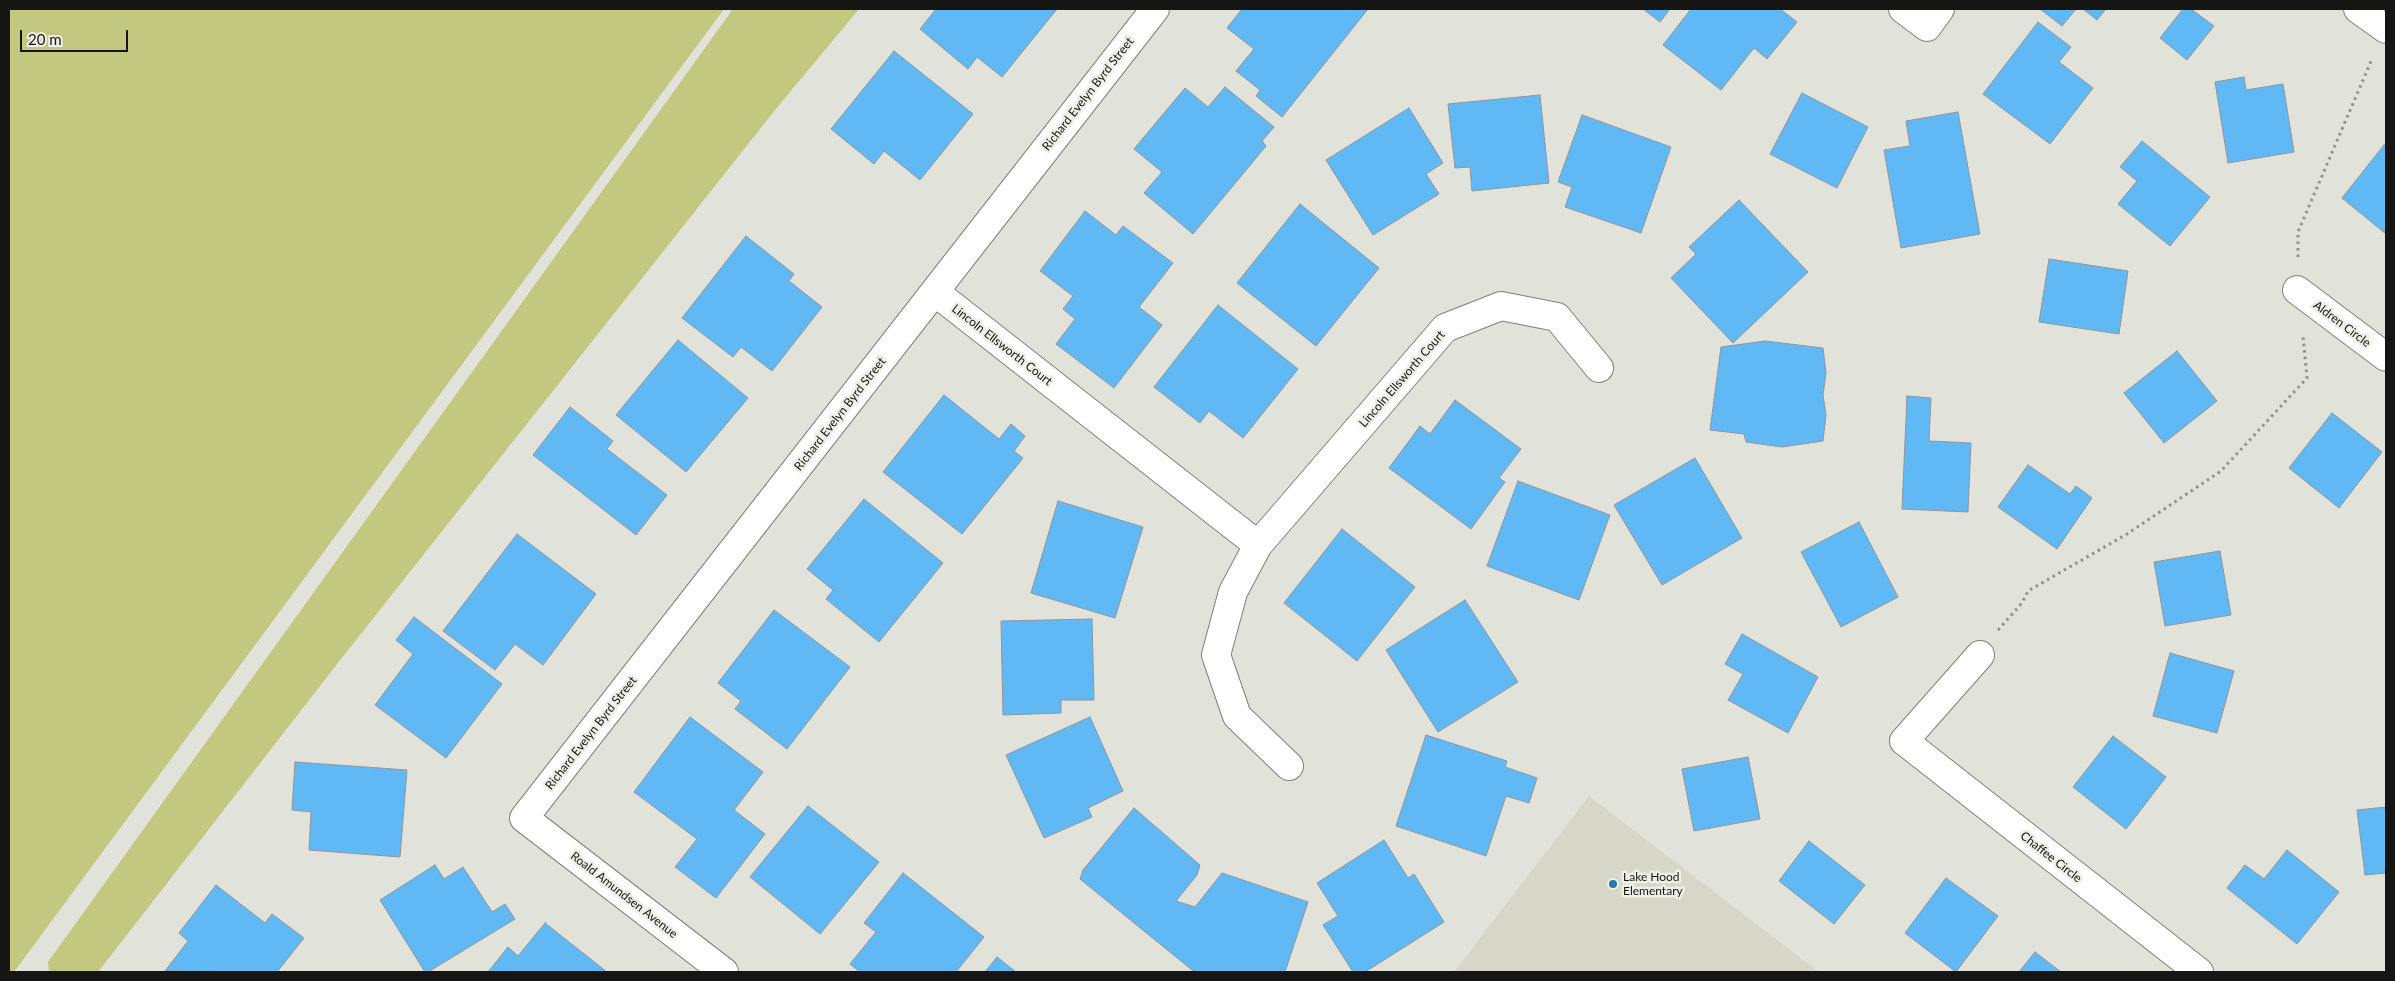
<!DOCTYPE html>
<html>
<head>
<meta charset="utf-8">
<style>
	body { margin:0 }
	#map { position:relative; width:2395px; height:981px; overflow:hidden; background:#e1e2da; font-family:Lato,sans-serif }
	canvas { display:block }
	.frame { position:absolute; inset:0; border:10px solid #151513; pointer-events:none }
	.scale { position:absolute; left:20px; top:30px; width:108px; height:22px; box-sizing:border-box; border:2px solid #151513; border-top:0; padding-left:6px; font-size:15px; line-height:18px; white-space:nowrap; color:#151513; -webkit-text-stroke:4px #eeefe7; paint-order:stroke }
</style>
</head>
<body>
<div id="map">
<canvas width="2395" height="981"></canvas>
<div class="frame"></div>
<div class="scale">20 m</div>
</div>
<script>
const context = document.querySelector('canvas').getContext('2d');
context.lineJoin = 'round';
function paint(path, color) { context.fillStyle = color; context.fill(path, 'evenodd'); }
const shape = rows => new Path2D(rows.map(r => 'M' + r).join(''));
function stroke(path, color, width, dash) { context.strokeStyle = color; context.lineWidth = width; context.lineCap = dash ? 'butt' : 'round'; context.setLineDash(dash || []); context.stroke(path); }
function drawText(font, color, halo, rows, align = 'center') {
  context.font = font + ' Lato,sans-serif'; context.lineWidth = 5; context.setLineDash([]); context.textBaseline = 'middle'; context.strokeStyle = halo; context.fillStyle = color; for (const [text, x, y, turn = 0] of rows) {
    context.save(); context.translate(x, y); context.rotate((+turn || 0) * Math.PI / 180); context.textAlign = isNaN(turn) ? turn : align; if (halo) context.strokeText(text, 0, 0); context.fillText(text, 0, 0); context.restore();
  }
}
const built = shape([
	[1589,796,1819,972,1454,972]
]);
const green = shape([
	[9,9,724,9,14,972,9,972],
	[733,9,859,9,775,110,341,659,98,972,49,972,48,962]
]);
const building = shape([
	[936,9,1057,9,1002,77,977,57,968,69,920,29,936,9],
	[1242,9,1368,9,1282,117,1256,96,1260,90,1236,71,1254,49,1227,28,1242,9],
	[1643,9,1670,9,1660,22,1643,9],
	[1691,9,1780,9,1797,22,1767,59,1754,48,1721,90,1663,45,1691,9],
	[2040,9,2076,9,2062,26,2040,9],
	[2083,9,2106,9,2097,20,2083,9],
	[2183,9,2191,9,2214,26,2187,60,2160,38,2183,9],
	[2038,22,2071,47,2059,62,2093,88,2050,144,1983,94,2038,22],
	[894,51,973,114,920,180,884,151,874,164,831,129,894,51],
	[2244,77,2246,90,2283,84,2294,152,2228,163,2215,82,2244,77],
	[1225,87,1274,127,1262,141,1266,146,1193,234,1144,193,1162,172,1134,149,1185,88,1208,107,1225,87],
	[1802,93,1868,127,1837,188,1770,154,1802,93],
	[1540,95,1549,183,1472,191,1470,167,1455,168,1448,104,1540,95],
	[1409,108,1443,163,1426,174,1439,194,1373,235,1326,160,1409,108],
	[1958,112,1980,234,1901,248,1884,150,1910,146,1906,121,1958,112],
	[1582,115,1671,147,1641,233,1565,207,1572,187,1558,182,1582,115],
	[2142,141,2210,197,2170,246,2118,204,2137,181,2120,167,2142,141],
	[2384,145,2386,147,2386,234,2342,198,2384,145],
	[1739,200,1808,272,1733,343,1671,278,1696,254,1689,247,1739,200],
	[1300,204,1379,268,1316,346,1237,283,1300,204],
	[1085,211,1116,235,1123,226,1173,263,1139,307,1162,325,1114,388,1056,344,1075,319,1063,309,1073,296,1040,271,1085,211],
	[746,236,794,274,789,281,822,307,772,371,741,347,733,357,682,318,746,236],
	[2049,259,2128,271,2119,334,2039,322,2049,259],
	[1218,305,1298,369,1243,438,1209,411,1200,423,1154,387,1218,305],
	[678,340,748,398,686,472,616,415,678,340],
	[1765,341,1823,348,1826,373,1823,395,1826,415,1823,441,1782,447,1746,442,1744,434,1710,430,1721,347,1765,341],
	[2177,351,2217,401,2164,443,2124,393,2177,351],
	[944,395,999,439,1011,424,1025,436,1014,451,1023,458,962,534,883,472,944,395],
	[1907,396,1931,398,1929,441,1971,443,1968,512,1902,509,1907,396],
	[1455,400,1521,449,1499,478,1505,482,1471,529,1389,468,1420,426,1430,434,1455,400],
	[570,407,613,441,607,449,667,495,636,535,533,455,570,407],
	[2332,413,2382,452,2339,508,2289,468,2332,413],
	[1695,458,1742,538,1662,585,1614,505,1695,458],
	[2028,465,2070,494,2076,486,2092,498,2057,549,1998,507,2028,465],
	[1518,481,1610,515,1579,600,1487,566,1518,481],
	[864,499,943,563,879,642,826,599,833,590,807,569,864,499],
	[1058,501,1143,527,1115,618,1031,593,1058,501],
	[1859,522,1898,597,1841,627,1801,552,1859,522],
	[1342,529,1415,587,1357,661,1284,603,1342,529],
	[517,534,596,594,543,665,515,644,495,670,443,631,517,534],
	[2220,551,2231,615,2165,626,2154,562,2220,551],
	[1465,600,1518,682,1438,732,1386,650,1465,600],
	[774,610,850,667,787,749,735,709,741,701,718,683,774,610],
	[414,617,502,684,446,758,375,705,413,654,396,640,414,617],
	[1092,619,1094,700,1061,700,1061,713,1003,715,1001,621,1092,619],
	[1742,634,1818,677,1788,733,1728,700,1743,674,1725,664,1742,634],
	[2170,653,2234,671,2217,733,2153,716,2170,653],
	[690,717,763,772,734,810,765,834,716,898,675,867,697,839,634,792,690,717],
	[1090,717,1123,791,1088,808,1092,817,1044,838,1006,755,1090,717],
	[1426,735,1507,761,1505,767,1537,778,1529,803,1506,796,1486,856,1396,826,1426,735],
	[2113,736,2166,777,2126,829,2073,787,2113,736],
	[1748,757,1760,819,1694,831,1682,769,1748,757],
	[295,762,407,770,400,857,309,850,311,812,292,810,295,762],
	[808,806,879,862,820,934,750,877,808,806],
	[2386,807,2386,873,2365,875,2357,810,2386,807],
	[1134,808,1200,865,1197,875,1176,901,1195,907,1222,873,1308,902,1285,972,1198,972,1192,970,1080,879,1083,870,1134,808],
	[1384,840,1408,878,1414,874,1444,922,1365,972,1353,972,1323,925,1338,916,1317,883,1384,840],
	[1809,841,1865,885,1834,924,1779,881,1809,841],
	[2287,850,2339,892,2297,944,2227,888,2245,865,2264,879,2287,850],
	[435,865,444,879,463,867,492,912,505,904,515,919,428,972,425,972,380,900,435,865],
	[903,873,984,937,956,972,860,972,850,964,876,932,864,923,903,873],
	[1946,878,1998,916,1956,972,1905,933,1946,878],
	[216,885,265,923,272,914,304,938,277,972,165,971,188,941,179,933,216,885],
	[545,923,607,972,488,972,508,947,518,956,545,923],
	[2035,952,2061,972,2019,972,2035,952],
	[997,957,1016,972,985,972,997,957]
]);
const path = shape([
	[2298,257,2298,232,2372,59],
	[1998,630,2022,603,2028,591,2127,534,2221,471,2307,378,2303,336]
]);
const minor = shape([
	[1903,9,1927,27,1940,9],
	[2358,9,2386,29],
	[2297,290,2386,357],
	[935,292,1258,545],
	[1980,655,1904,741,2199,972],
	[1289,766,1237,716,1216,655,1233,592,1258,545,1445,328,1501,306,1557,317,1599,368],
	[724,972,524,818,1155,9]
]);
const markers = [
	[1613,884,5,"#287aab"]
];
const streetNames = [
	["Richard Evelyn Byrd Street",1088,94,-52],
	["Aldren Circle",2342,324,37],
	["Lincoln Ellsworth Court",1002,345,38],
	["Lincoln Ellsworth Court",1402,379,-49],
	["Richard Evelyn Byrd Street",840,414,-52],
	["Richard Evelyn Byrd Street",591,733,-52],
	["Chaffee Circle",2051,857,38],
	["Roald Amundsen Avenue",624,895,38]
];
const poiNames = [
	["Lake Hood",1623,877],
	["Elementary",1623,891]
];
paint(built, '#d6d7c8');
paint(green, '#c3c880');
paint(building, '#60b9f4');
stroke(building, '#8f959a', 1);
stroke(minor, '#80817a', 30);
stroke(path, '#90908b', 3, [2.5, 4]);
stroke(minor, '#fff', 28);
for (const [x, y, r, color] of markers) { const dot = new Path2D(); dot.arc(x, y, r, 0, 2 * Math.PI); context.fillStyle = color; context.fill(dot); stroke(dot, '#eeefe7', 2); }
drawText('12px', '#151513', '#eeefe7', streetNames);
drawText('12px', '#151513', '#eeefe7', poiNames, 'left');
</script>
</body>
</html>
